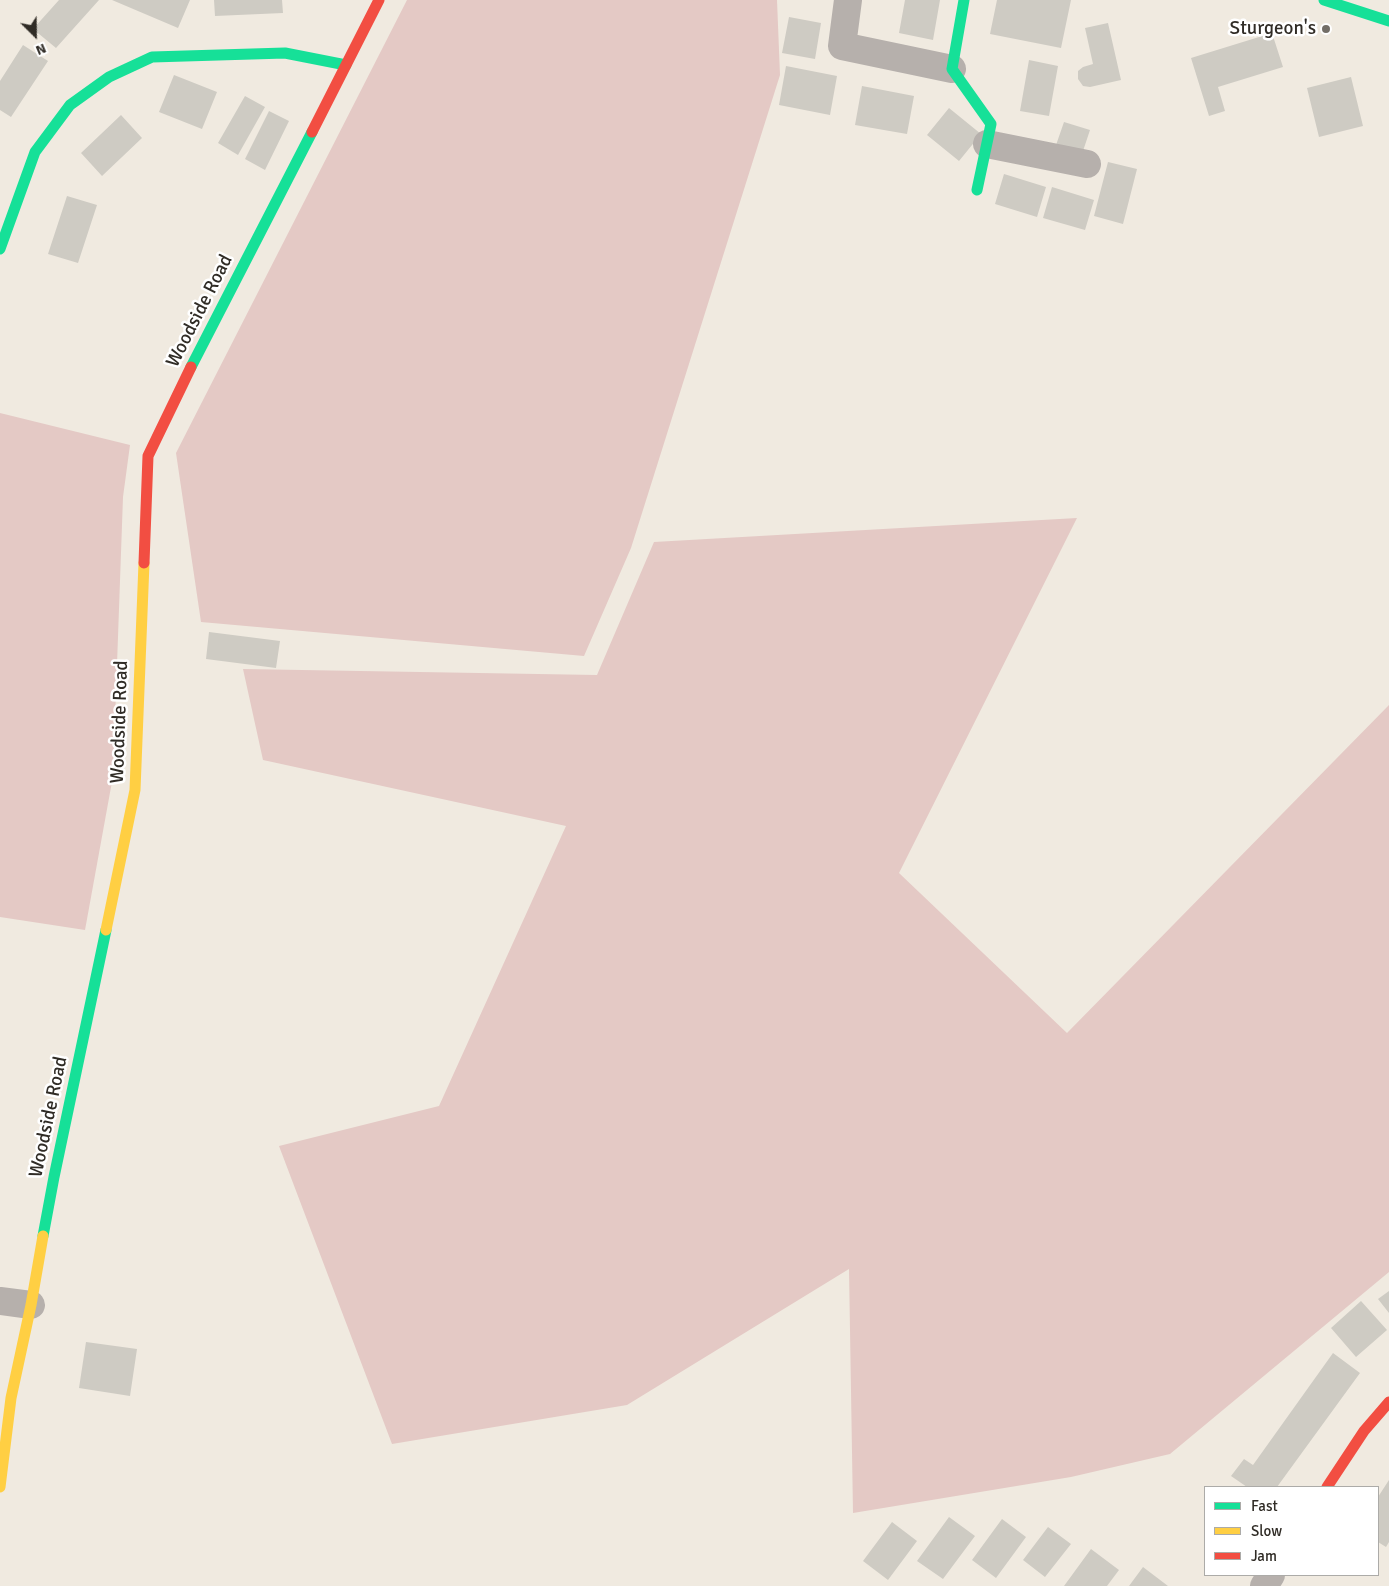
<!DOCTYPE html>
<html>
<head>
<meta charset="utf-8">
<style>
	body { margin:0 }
	#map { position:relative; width:1389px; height:1586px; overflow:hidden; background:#f0eae0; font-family:Signika,sans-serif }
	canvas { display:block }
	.legend { position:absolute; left:1204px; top:1486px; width:175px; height:90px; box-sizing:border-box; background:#fff; border:1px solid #acaba8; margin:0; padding:6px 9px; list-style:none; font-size:15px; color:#302c26 }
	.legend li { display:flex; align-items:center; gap:10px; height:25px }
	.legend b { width:25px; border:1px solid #acaba8 }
	.north { position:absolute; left:10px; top:10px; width:50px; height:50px; -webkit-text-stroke:4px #fff; paint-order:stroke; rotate:157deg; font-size:14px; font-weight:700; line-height:20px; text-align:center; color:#302c26 }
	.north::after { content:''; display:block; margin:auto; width:18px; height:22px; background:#302c26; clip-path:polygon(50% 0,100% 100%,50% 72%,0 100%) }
</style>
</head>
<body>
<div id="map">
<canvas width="1389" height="1586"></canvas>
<ul class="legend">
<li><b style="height:6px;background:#16e098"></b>Fast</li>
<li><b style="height:6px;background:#ffcf43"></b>Slow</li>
<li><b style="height:6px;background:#f24e42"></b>Jam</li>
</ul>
<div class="north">N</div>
</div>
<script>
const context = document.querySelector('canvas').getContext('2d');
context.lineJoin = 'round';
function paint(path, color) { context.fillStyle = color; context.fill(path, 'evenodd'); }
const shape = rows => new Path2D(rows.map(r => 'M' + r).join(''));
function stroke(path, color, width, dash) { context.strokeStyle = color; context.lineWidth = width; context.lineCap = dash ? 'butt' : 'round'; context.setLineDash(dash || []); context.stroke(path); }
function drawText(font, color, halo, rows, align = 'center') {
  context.font = font + ' Signika,sans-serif'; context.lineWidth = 5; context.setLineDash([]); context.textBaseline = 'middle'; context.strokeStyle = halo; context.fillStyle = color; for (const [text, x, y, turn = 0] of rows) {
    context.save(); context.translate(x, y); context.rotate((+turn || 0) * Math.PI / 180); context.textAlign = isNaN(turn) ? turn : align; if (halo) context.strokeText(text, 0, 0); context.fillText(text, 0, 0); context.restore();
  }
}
const green = shape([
	[407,0,777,0,780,75,631,548,584,656,201,622,176,453],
	[0,413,130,445,123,497,113,776,85,930,0,917],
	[1077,518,899,873,1067,1033,1389,705,1389,1272,1170,1454,1071,1477,853,1513,849,1269,627,1405,392,1444,279,1146,439,1106,566,826,263,760,243,669,597,675,654,542]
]);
const building = shape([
	[59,0,99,0,56,48,33,29],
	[112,0,190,0,178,28],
	[214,0,282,0,283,13,215,16],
	[905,0,940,0,933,40,899,33],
	[997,0,1071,0,1061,48,990,34],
	[789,17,821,23,815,59,782,53],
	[1108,23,1121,80,1090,87,1083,86,1078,79,1078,71,1083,67,1093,64,1085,28],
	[1272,33,1283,67,1218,87,1225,111,1209,116,1191,58],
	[23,45,48,61,11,117,0,110,0,81],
	[1029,60,1058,66,1049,116,1020,111],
	[786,66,837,76,830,115,779,105],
	[174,75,217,92,202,129,159,112],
	[1351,77,1363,126,1319,137,1307,88],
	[862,86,914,96,907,134,855,125],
	[245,96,265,107,238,155,218,143],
	[949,108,981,134,959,161,927,135],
	[269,111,289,121,265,170,245,159],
	[121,115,142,138,102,176,81,153],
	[1064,122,1090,130,1081,157,1055,148],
	[1108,162,1137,169,1123,224,1094,216],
	[1004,174,1046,187,1037,217,995,204],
	[1052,187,1094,200,1085,230,1043,218],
	[67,196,97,205,78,263,48,254],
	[209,632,280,641,276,668,206,659],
	[1389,1291,1389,1313,1378,1299],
	[1361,1301,1387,1330,1356,1357,1331,1328],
	[86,1342,137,1349,130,1396,79,1388],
	[1333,1353,1360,1373,1277,1487,1247,1487,1231,1476,1244,1459,1253,1465],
	[1389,1480,1389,1542,1386,1547,1378,1542,1378,1497],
	[949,1517,975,1536,943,1579,917,1561],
	[1002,1519,1026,1537,996,1578,972,1560],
	[892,1522,917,1541,888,1580,863,1561],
	[1048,1527,1071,1544,1045,1577,1023,1560],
	[1091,1549,1119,1570,1107,1586,1064,1586],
	[1143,1567,1168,1586,1129,1586]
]);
const street = shape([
	[848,0,842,46,952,69],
	[987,144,1087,164],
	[0,1301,31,1305],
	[1264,1586,1271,1575]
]);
const fast = shape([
	[964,0,952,69,991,124,977,190],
	[1324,0,1389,21],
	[0,249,35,152,70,105,109,77,152,57,285,53,346,65],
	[191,367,312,132],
	[43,1236,54,1177,106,930]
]);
const slow = shape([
	[106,930,135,790,144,563],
	[0,1487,11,1398,31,1305,43,1236]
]);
const jam = shape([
	[312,132,379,0],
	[144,563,148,456,191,367],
	[1327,1487,1364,1431,1389,1402]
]);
const markers = [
	[1326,29,5,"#736e67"]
];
const poiNames = [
	["Sturgeon's",1316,29]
];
const streetNames = [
	["Woodside Road",200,311,-63],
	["Woodside Road",120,722,-88],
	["Woodside Road",49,1117,-78]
];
paint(green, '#e4c9c5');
paint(building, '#cecbc3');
stroke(street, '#b6b0ac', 28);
stroke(fast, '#16e098', 11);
stroke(slow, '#ffcf43', 11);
stroke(jam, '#f24e42', 11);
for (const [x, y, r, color] of markers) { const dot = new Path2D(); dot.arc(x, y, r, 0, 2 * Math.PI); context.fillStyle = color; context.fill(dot); stroke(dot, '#fff', 2); }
drawText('19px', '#302c26', '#fff', poiNames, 'right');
drawText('19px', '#302c26', '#fff', streetNames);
</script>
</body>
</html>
